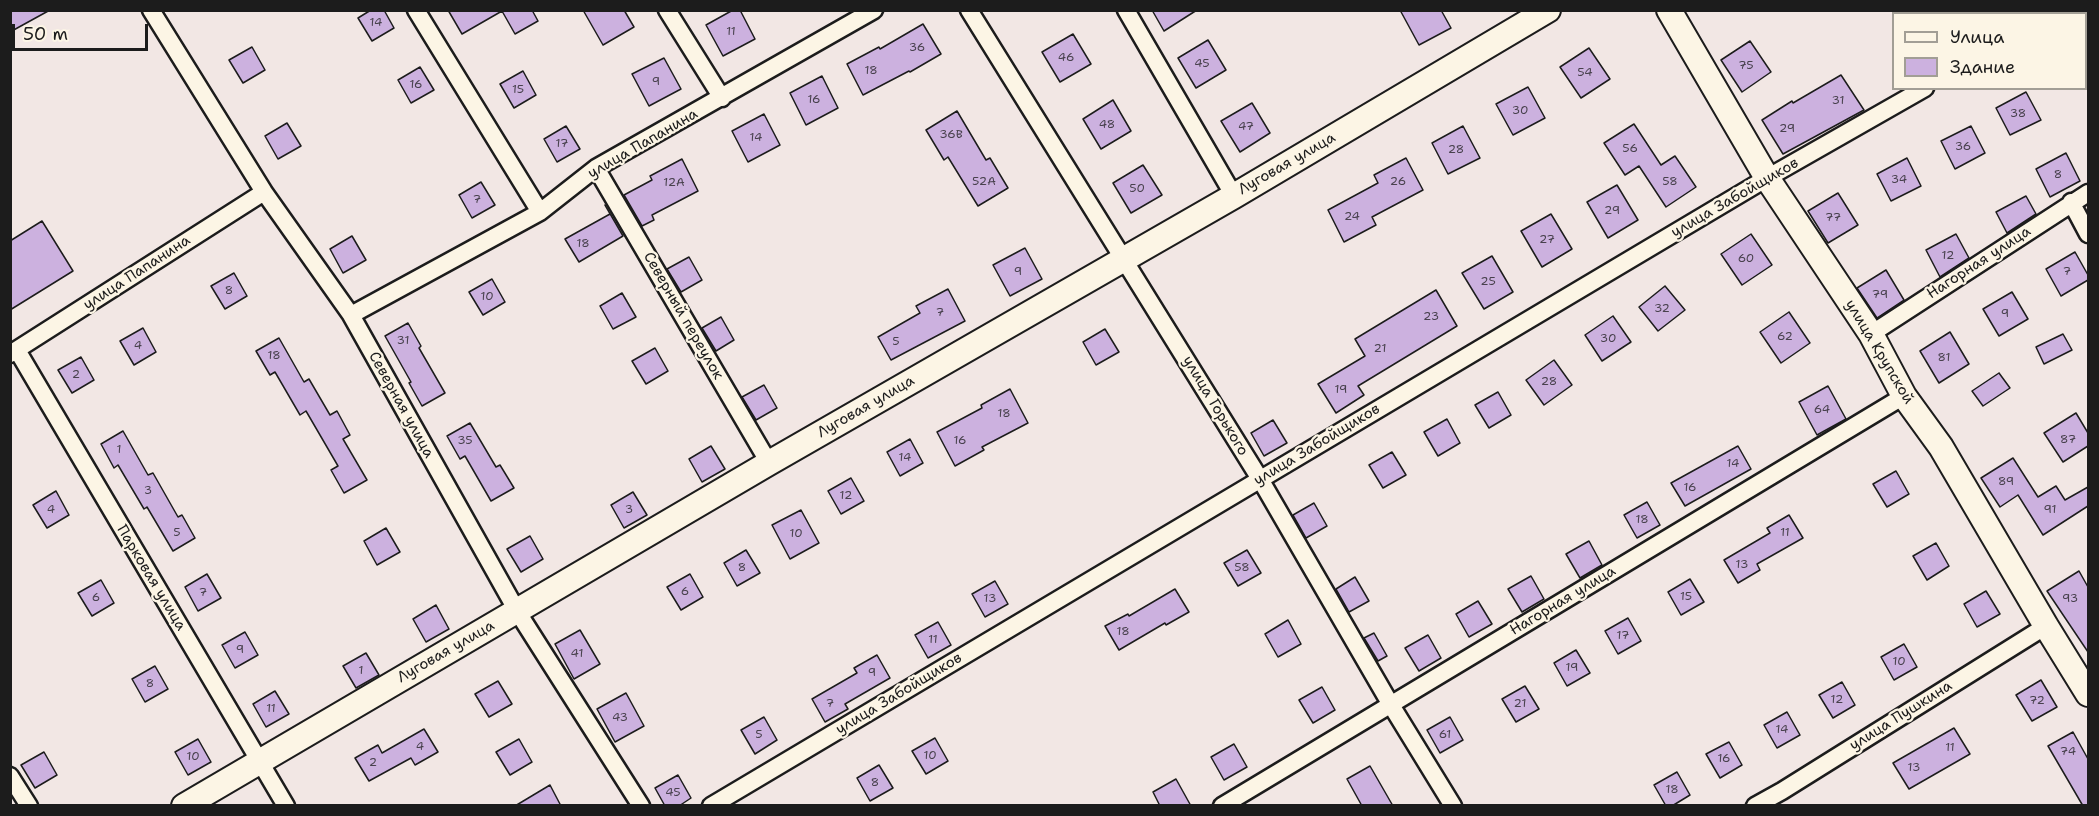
<!DOCTYPE html>
<html>
<head>
<meta charset="utf-8">
<style>
	body { margin:0 }
	#map { position:relative; width:2099px; height:816px; overflow:hidden; background:#f2e7e4; font-family:"Shantell Sans",sans-serif }
	canvas { display:block }
	.frame { position:absolute; inset:0; border:12px solid #1c1c1c; pointer-events:none }
	.legend { position:absolute; left:1892px; top:12px; width:195px; height:78px; box-sizing:border-box; background:#fcf5e5; border:2px solid #a29e95; margin:0; padding:8px 10px; list-style:none; font-size:18px; color:#1c1c1c }
	.legend li { display:flex; align-items:center; gap:12px; height:30px }
	.legend b { width:30px; border:2px solid #a29e95 }
	.scale { position:absolute; left:12px; top:24px; width:136px; height:27px; box-sizing:border-box; border:3px solid #1c1c1c; border-top:0; padding-left:8px; font-size:18px; line-height:21px; white-space:nowrap; color:#1c1c1c; -webkit-text-stroke:4px #fcf5e5; paint-order:stroke }
</style>
</head>
<body>
<div id="map">
<canvas width="2099" height="816"></canvas>
<div class="frame"></div>
<ul class="legend">
<li><b style="height:8px;background:#fcf5e5"></b>Улица</li>
<li><b style="height:16px;background:#ccb1df"></b>Здание</li>
</ul>
<div class="scale">50 m</div>
</div>
<script>
const context = document.querySelector('canvas').getContext('2d');
context.lineJoin = 'round';
function paint(path, color) { context.fillStyle = color; context.fill(path, 'evenodd'); }
const shape = rows => new Path2D(rows.map(r => 'M' + r).join(''));
function stroke(path, color, width, dash) { context.strokeStyle = color; context.lineWidth = width; context.lineCap = dash ? 'butt' : 'round'; context.setLineDash(dash || []); context.stroke(path); }
function drawText(font, color, halo, rows, align = 'center') {
  context.font = font + ' "Shantell Sans",sans-serif'; context.lineWidth = 4.5; context.setLineDash([]); context.textBaseline = 'middle'; context.strokeStyle = halo; context.fillStyle = color; for (const [text, x, y, turn = 0] of rows) {
    context.save(); context.translate(x, y); context.rotate((+turn || 0) * Math.PI / 180); context.textAlign = isNaN(turn) ? turn : align; if (halo) context.strokeText(text, 0, 0); context.fillText(text, 0, 0); context.restore();
  }
}
const building = shape([
	[10,10,50,10,10,32,10,10],
	[371,10,384,10,394,28,372,41,358,18,371,10],
	[448,10,532,10,538,21,515,34,502,11,462,34,448,10],
	[583,10,624,10,634,27,603,45,583,10],
	[733,10,740,10,755,39,723,56,706,25,733,10],
	[1152,10,1197,10,1164,31,1152,10],
	[1400,10,1441,10,1451,28,1419,45,1400,10],
	[923,24,941,54,910,72,909,71,863,95,847,64,879,47,880,49,923,24],
	[1073,34,1091,64,1060,82,1042,52,1073,34],
	[1208,40,1226,70,1196,88,1178,58,1208,40],
	[1750,41,1771,72,1742,92,1721,60,1750,41],
	[252,47,265,70,243,83,229,60,252,47],
	[1589,48,1610,79,1581,98,1560,67,1589,48],
	[664,58,681,89,649,106,632,74,664,58],
	[420,67,434,90,411,103,398,80,420,67],
	[523,71,536,95,514,108,500,84,523,71],
	[1841,75,1864,110,1783,154,1762,120,1792,101,1793,103,1841,75],
	[822,76,838,108,806,125,790,93,822,76],
	[1528,87,1545,118,1513,135,1496,104,1528,87],
	[2026,92,2041,120,2010,135,1996,108,2026,92],
	[1113,100,1131,131,1101,149,1083,119,1113,100],
	[1252,103,1270,133,1240,152,1221,121,1252,103],
	[957,111,986,160,990,158,1008,188,978,206,948,157,944,160,926,130,957,111],
	[764,114,780,145,748,162,732,131,764,114],
	[287,123,301,146,278,159,265,136,287,123],
	[1634,124,1661,165,1675,156,1696,187,1666,207,1639,166,1625,175,1604,143,1634,124],
	[566,126,580,149,557,162,544,139,566,126],
	[1463,126,1480,158,1448,174,1432,143,1463,126],
	[1971,126,1985,153,1955,169,1941,141,1971,126],
	[2066,153,2080,181,2050,197,2036,169,2066,153],
	[1406,158,1423,190,1372,217,1376,225,1344,242,1328,210,1378,183,1374,175,1406,158],
	[1907,158,1921,186,1891,201,1877,174,1907,158],
	[682,159,698,191,652,215,654,220,642,226,624,195,652,180,650,176,682,159],
	[1143,165,1162,195,1131,213,1113,183,1143,165],
	[481,182,495,205,472,218,459,195,481,182],
	[1617,185,1638,220,1608,238,1587,202,1617,185],
	[1838,193,1858,225,1828,243,1808,211,1838,193],
	[2026,196,2036,214,2007,233,1996,212,2026,196],
	[605,205,623,236,579,262,565,239,610,214,605,205],
	[1551,214,1572,249,1542,267,1521,231,1551,214],
	[42,221,73,271,10,310,10,241,42,221],
	[1751,234,1772,265,1742,285,1721,254,1751,234],
	[1956,234,1969,258,1940,277,1926,250,1956,234],
	[352,236,366,260,343,273,330,249,352,236],
	[1025,248,1042,279,1010,296,993,265,1025,248],
	[2075,252,2088,275,2088,280,2061,296,2046,269,2075,252],
	[1492,256,1513,292,1484,309,1462,273,1492,256],
	[689,257,702,280,681,292,667,269,689,257],
	[1886,270,1904,300,1877,318,1857,288,1886,270],
	[234,273,247,296,225,309,211,286,234,273],
	[492,279,505,302,483,315,469,292,492,279],
	[1665,286,1685,310,1658,331,1639,307,1665,286],
	[948,289,965,321,891,360,878,337,920,313,916,306,948,289],
	[1436,290,1457,326,1358,386,1364,395,1336,413,1318,384,1365,356,1355,339,1436,290],
	[2012,292,2028,319,1999,336,1983,309,2012,292],
	[622,293,636,317,613,329,600,306,622,293],
	[1789,312,1810,343,1781,363,1760,332,1789,312],
	[1613,316,1631,342,1602,361,1585,335,1613,316],
	[721,317,734,340,716,351,702,328,721,317],
	[408,323,421,346,419,348,445,393,422,406,409,383,411,382,385,336,408,323],
	[143,328,156,352,134,365,120,341,143,328],
	[1105,329,1119,352,1096,365,1083,342,1105,329],
	[1950,332,1969,364,1939,383,1920,351,1950,332],
	[2063,334,2072,350,2044,364,2036,347,2063,334],
	[279,338,304,382,309,379,330,415,337,411,350,435,343,439,367,480,344,493,331,470,338,466,306,411,300,415,275,372,270,375,256,351,279,338],
	[655,348,668,371,646,384,632,361,655,348],
	[81,357,94,380,72,393,58,370,81,357],
	[1554,360,1572,385,1544,405,1526,380,1554,360],
	[1999,373,2010,388,1983,406,1972,391,1999,373],
	[764,385,777,408,756,420,742,397,764,385],
	[1828,386,1846,419,1817,435,1799,402,1828,386],
	[1010,389,1028,423,982,447,984,450,955,466,937,432,982,408,981,405,1010,389],
	[1498,392,1511,415,1489,428,1475,405,1498,392],
	[2076,413,2088,433,2088,446,2063,462,2044,433,2076,413],
	[1447,419,1460,443,1438,456,1424,432,1447,419],
	[1273,420,1287,443,1264,456,1251,433,1273,420],
	[470,423,496,467,500,465,514,488,491,501,465,456,460,459,447,436,470,423],
	[123,431,148,475,153,473,178,517,182,515,195,538,173,551,147,507,144,509,118,465,114,468,101,444,123,431],
	[910,439,923,463,900,476,887,452,910,439],
	[711,446,725,469,702,482,689,459,711,446],
	[1738,446,1751,469,1685,506,1671,483,1738,446],
	[1392,452,1406,475,1383,488,1369,465,1392,452],
	[2013,458,2038,497,2056,486,2065,500,2088,487,2088,506,2043,535,2018,495,2000,507,1981,478,2013,458],
	[1896,471,1909,494,1887,507,1873,484,1896,471],
	[851,478,864,501,841,514,828,491,851,478],
	[56,491,69,515,47,528,33,505,56,491],
	[633,492,647,515,624,528,611,505,633,492],
	[1647,502,1660,525,1637,538,1624,515,1647,502],
	[1314,503,1327,526,1306,538,1293,515,1314,503],
	[801,510,819,543,790,559,772,525,801,510],
	[1789,515,1803,538,1757,564,1760,570,1738,583,1724,560,1770,533,1767,528,1789,515],
	[386,528,400,552,377,565,364,541,386,528],
	[530,536,543,559,521,572,507,549,530,536],
	[1589,541,1602,565,1580,578,1566,554,1589,541],
	[1936,543,1949,566,1927,580,1913,556,1936,543],
	[746,550,760,573,737,586,724,563,746,550],
	[1247,550,1261,573,1238,586,1224,563,1247,550],
	[2079,571,2088,587,2088,652,2047,591,2079,571],
	[207,574,221,598,198,611,185,587,207,574],
	[690,574,703,597,681,610,667,587,690,574],
	[1531,576,1544,599,1522,612,1508,589,1531,576],
	[1355,577,1369,601,1349,612,1336,589,1355,577],
	[1690,579,1704,602,1681,615,1668,592,1690,579],
	[101,580,114,603,92,616,78,593,101,580],
	[995,581,1008,604,985,617,972,594,995,581],
	[1175,589,1189,612,1166,625,1165,623,1119,650,1105,626,1128,614,1129,616,1175,589],
	[1986,591,2000,614,1977,627,1964,604,1986,591],
	[1478,601,1492,624,1469,637,1456,614,1478,601],
	[436,605,449,629,426,642,413,619,436,605],
	[1628,618,1641,641,1618,654,1605,631,1628,618],
	[1288,620,1301,644,1278,657,1265,634,1288,620],
	[938,622,951,645,928,658,915,635,938,622],
	[580,630,600,664,574,679,555,644,580,630],
	[245,632,258,655,235,668,222,645,245,632],
	[1374,633,1387,656,1378,661,1364,638,1374,633],
	[1428,635,1441,658,1419,671,1405,648,1428,635],
	[1904,644,1917,667,1894,680,1881,657,1904,644],
	[1576,650,1590,673,1567,686,1554,663,1576,650],
	[366,653,379,675,356,688,343,666,366,653],
	[877,655,890,678,845,704,848,709,825,722,812,699,857,673,854,668,877,655],
	[155,666,168,689,145,702,132,679,155,666],
	[2041,680,2057,707,2032,721,2016,695,2041,680],
	[498,681,512,704,489,717,475,694,498,681],
	[1842,682,1855,705,1833,718,1819,695,1842,682],
	[1525,686,1539,709,1516,722,1502,699,1525,686],
	[1322,687,1335,710,1313,723,1299,700,1322,687],
	[275,691,289,714,266,727,253,704,275,691],
	[626,693,644,726,615,742,597,709,626,693],
	[1787,712,1800,735,1777,748,1764,725,1787,712],
	[764,717,777,740,755,754,741,730,764,717],
	[1450,717,1463,740,1440,753,1427,730,1450,717],
	[1954,728,1970,754,1909,789,1893,763,1954,728],
	[424,729,438,752,415,765,411,758,369,781,355,758,378,745,382,753,424,729],
	[2073,732,2088,759,2088,806,2083,806,2048,746,2073,732],
	[935,738,948,761,926,774,912,751,935,738],
	[198,739,211,762,188,775,175,752,198,739],
	[519,739,532,762,510,775,496,752,519,739],
	[1729,742,1742,765,1720,778,1706,754,1729,742],
	[1234,744,1247,767,1224,780,1211,757,1234,744],
	[44,752,57,775,35,788,21,765,44,752],
	[879,765,893,788,870,801,857,778,879,765],
	[1370,766,1393,806,1362,806,1347,779,1370,766],
	[1677,772,1690,795,1672,806,1666,806,1654,785,1677,772],
	[678,775,691,798,679,806,665,806,655,788,678,775],
	[1176,779,1191,806,1160,806,1153,792,1176,779],
	[550,785,561,806,515,806,550,785]
]);
const street = shape([
	[151,10,264,192,351,315,517,611,641,806],
	[416,10,540,212],
	[667,10,722,98],
	[969,10,1260,479,1391,705,1453,806],
	[1126,10,1234,196],
	[2057,14,2062,10],
	[596,168,769,463],
	[2071,202,2088,234],
	[351,315,540,212,596,168,874,10],
	[1871,334,2088,193],
	[17,350,286,806],
	[10,354,264,192],
	[10,776,29,806],
	[711,806,1767,178,1925,88],
	[1222,806,1904,396],
	[1755,806,1782,791,2046,626]
]);
const secondary = shape([
	[1669,10,1767,178,1871,334,1904,396,1941,447,2046,626,2088,694],
	[184,806,769,463,1234,196,1548,10]
]);
const numberNames = [
	["14",376,23],
	["11",731,32],
	["36",917,48],
	["46",1066,58],
	["45",1202,64],
	["75",1746,66],
	["18",871,71],
	["54",1585,73],
	["9",656,82],
	["16",416,85],
	["15",518,90],
	["16",814,100],
	["31",1838,101],
	["30",1520,111],
	["38",2018,114],
	["48",1107,125],
	["47",1246,127],
	["29",1787,129],
	["36В",951,135],
	["14",756,138],
	["17",562,144],
	["36",1963,147],
	["56",1630,149],
	["28",1456,150],
	["8",2058,175],
	["34",1899,180],
	["52А",984,182],
	["26",1398,182],
	["58",1670,182],
	["12А",674,183],
	["50",1137,189],
	["7",477,200],
	["29",1612,211],
	["24",1352,217],
	["77",1833,218],
	["27",1547,240],
	["18",583,244],
	["12",1948,256],
	["60",1746,259],
	["9",1018,272],
	["7",2067,272],
	["25",1488,282],
	["8",229,291],
	["79",1880,295],
	["10",487,297],
	["32",1662,309],
	["7",940,313],
	["9",2005,314],
	["23",1431,317],
	["62",1785,337],
	["30",1608,339],
	["31",403,341],
	["5",896,342],
	["4",138,346],
	["21",1380,349],
	["18",274,356],
	["81",1944,358],
	["2",76,375],
	["28",1549,382],
	["19",1341,390],
	["64",1822,410],
	["18",1004,414],
	["87",2068,440],
	["35",465,441],
	["16",960,441],
	["1",119,450],
	["14",905,458],
	["14",1733,464],
	["89",2006,482],
	["16",1690,488],
	["3",148,491],
	["12",846,496],
	["4",51,510],
	["3",629,510],
	["91",2050,510],
	["18",1642,520],
	["5",177,533],
	["11",1785,533],
	["10",796,534],
	["13",1742,565],
	["8",742,568],
	["58",1242,568],
	["6",685,592],
	["7",203,593],
	["15",1686,597],
	["6",96,598],
	["13",990,599],
	["93",2070,599],
	["18",1123,632],
	["17",1623,636],
	["11",933,640],
	["9",240,650],
	["41",577,654],
	["10",1899,662],
	["19",1572,668],
	["1",361,671],
	["9",872,673],
	["8",150,684],
	["12",1837,700],
	["72",2037,701],
	["7",830,704],
	["21",1520,704],
	["11",271,709],
	["43",620,718],
	["14",1782,730],
	["5",759,735],
	["61",1445,735],
	["4",420,747],
	["11",1950,748],
	["74",2068,752],
	["10",930,756],
	["10",193,757],
	["16",1724,759],
	["2",373,763],
	["13",1914,768],
	["8",875,783],
	["18",1672,790],
	["45",673,793]
];
const streetNames = [
	["улица Папанина",643,144,-30],
	["Луговая улица",1287,164,-30],
	["улица Забойщиков",1735,198,-30],
	["Нагорная улица",1979,263,-33],
	["улица Папанина",137,273,-33],
	["Северный переулок",683,316,60],
	["улица Крупской",1879,352,59],
	["Северная улица",401,405,61],
	["улица Горького",1215,406,59],
	["Луговая улица",866,407,-30],
	["улица Забойщиков",1317,445,-31],
	["Парковая улица",151,578,59],
	["Нагорная улица",1563,601,-31],
	["Луговая улица",446,652,-30],
	["улица Забойщиков",899,694,-31],
	["улица Пушкина",1901,716,-32]
];
paint(building, '#ccb1df');
stroke(building, '#1c1c1c', 1.5);
stroke(street, '#1c1c1c', 21);
stroke(secondary, '#1c1c1c', 28);
stroke(street, '#fcf5e5', 16);
stroke(secondary, '#fcf5e5', 24);
drawText('12px', '#48414d', null, numberNames);
drawText('15px', '#1c1c1c', '#fcf5e5', streetNames);
</script>
</body>
</html>
